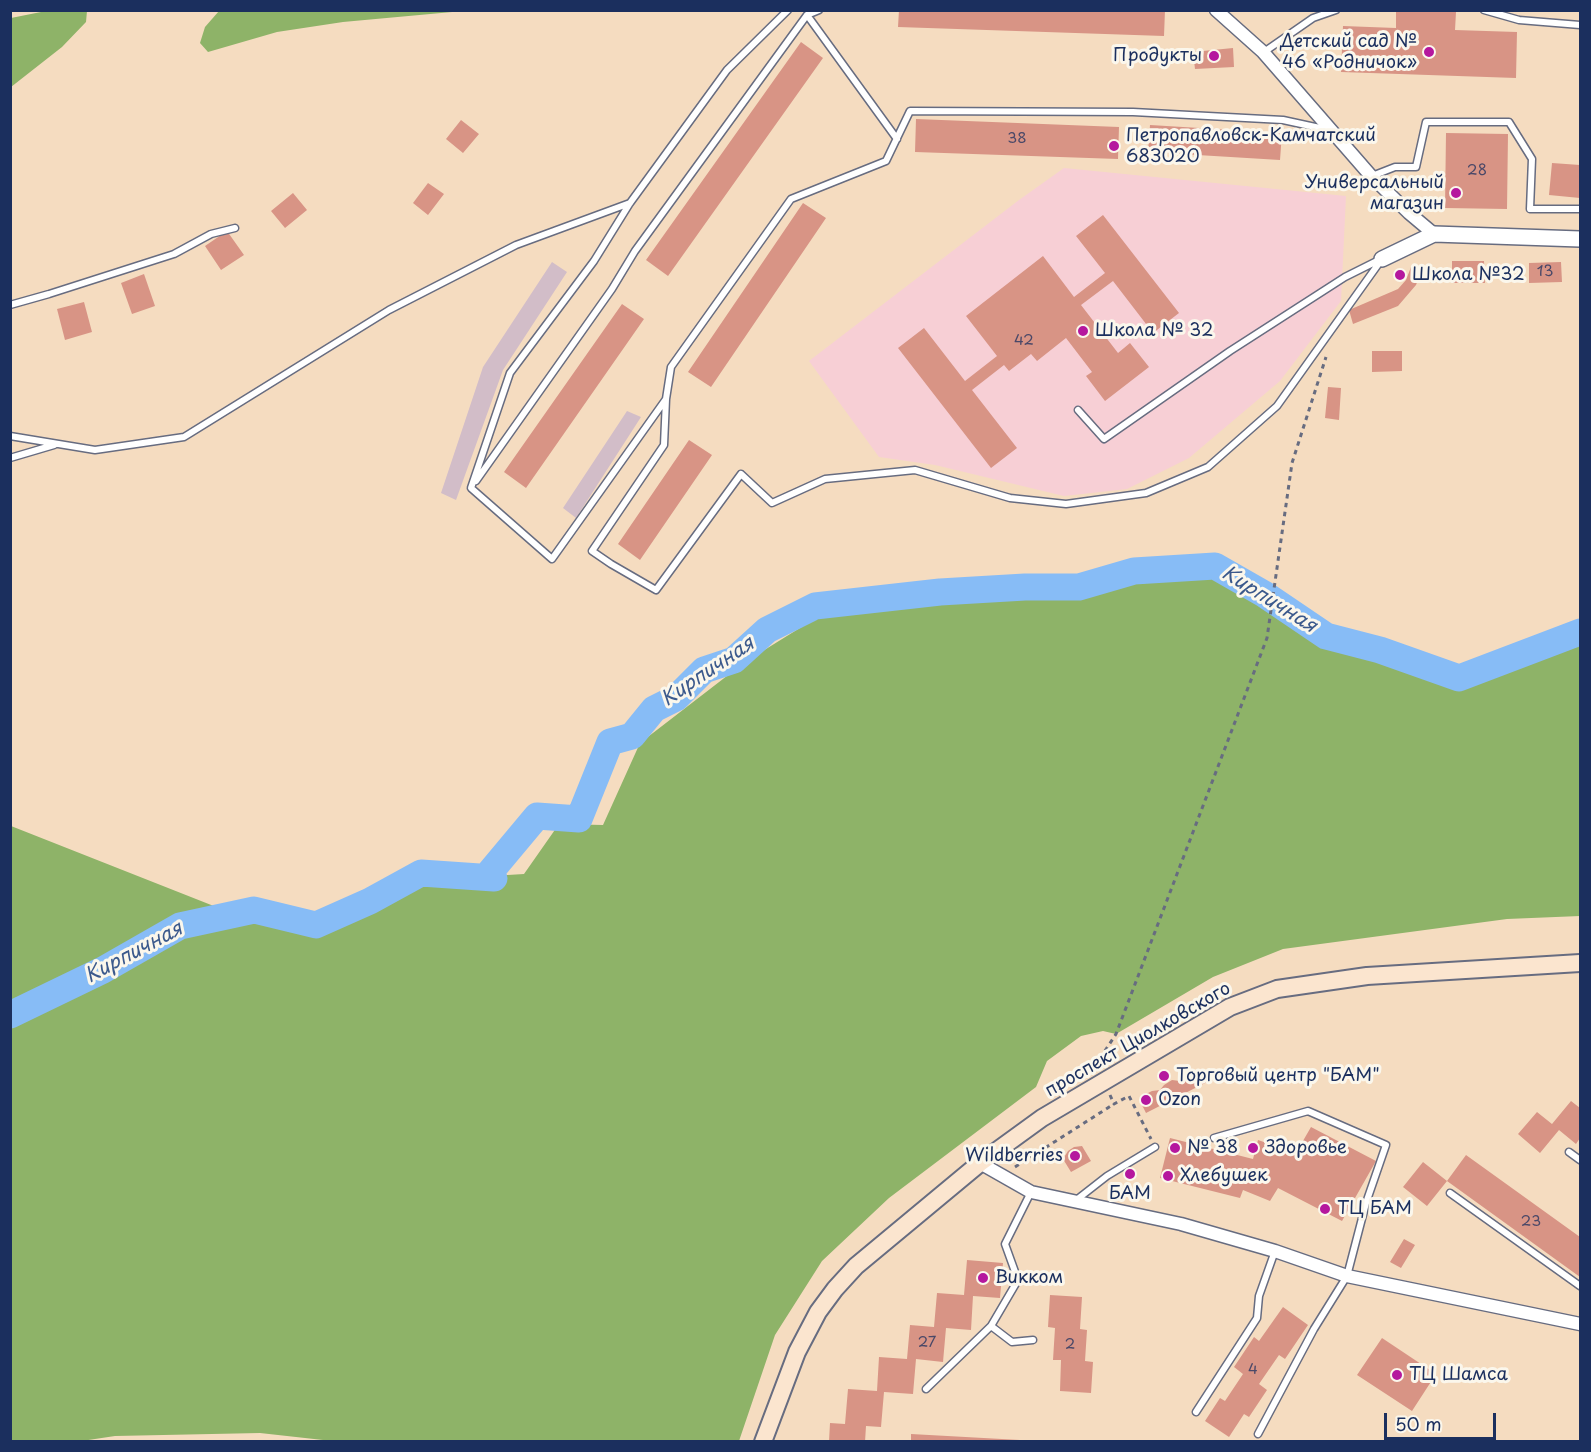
<!DOCTYPE html>
<html>
<head>
<meta charset="utf-8">
<style>
	body { margin:0 }
	#map { position:relative; width:1591px; height:1452px; overflow:hidden; background:#f5dcc0; font-family:"Playpen Sans",sans-serif }
	canvas { display:block }
	.frame { position:absolute; inset:0; border:12px solid #1b2f5e; pointer-events:none }
	.scale { position:absolute; left:1384px; top:1413px; width:112px; height:27px; box-sizing:border-box; border:3px solid #1b2f5e; border-top:0; padding-left:8px; font-size:18px; line-height:21px; white-space:nowrap; color:#1b2f5e; -webkit-text-stroke:4px #fbf7ec; paint-order:stroke }
</style>
</head>
<body>
<div id="map">
<canvas width="1591" height="1452"></canvas>
<div class="frame"></div>
<div class="scale">50 m</div>
</div>
<script>
const context = document.querySelector('canvas').getContext('2d');
context.lineJoin = 'round';
function paint(path, color) { context.fillStyle = color; context.fill(path, 'evenodd'); }
const shape = rows => new Path2D(rows.map(r => 'M' + r).join(''));
function stroke(path, color, width, dash) { context.strokeStyle = color; context.lineWidth = width; context.lineCap = dash ? 'butt' : 'round'; context.setLineDash(dash || []); context.stroke(path); }
function drawText(font, color, halo, rows, align = 'center') {
  context.font = font + ' "Playpen Sans",sans-serif'; context.lineWidth = 6; context.setLineDash([]); context.textBaseline = 'middle'; context.strokeStyle = halo; context.fillStyle = color; for (const [text, x, y, turn = 0] of rows) {
    context.save(); context.translate(x, y); context.rotate((+turn || 0) * Math.PI / 180); context.textAlign = isNaN(turn) ? turn : align; if (halo) context.strokeText(text, 0, 0); context.fillText(text, 0, 0); context.restore();
  }
}
const built = shape([
	[1064,168,1346,196,1341,301,1280,381,1189,458,1127,489,1064,496,935,465,879,457,809,361,1019,200]
]);
const industrial = shape([
	[552,262,567,272,503,370,456,500,441,493,483,367],
	[627,411,641,417,576,518,563,508]
]);
const forest = shape([
	[46,11,87,11,86,22,62,47,11,87,11,18],
	[219,11,219,10,463,11,343,22,277,32,208,52,200,43,205,27],
	[1208,578,1274,595,1344,645,1475,682,1580,637,1580,916,1507,919,1283,949,1213,977,1116,1034,1103,1031,1081,1036,1047,1061,1036,1087,889,1198,822,1261,775,1335,739,1441,341,1442,260,1433,115,1436,75,1442,11,1441,11,826,234,914,285,912,329,929,378,902,426,880,524,874,559,824,603,825,640,743,745,662,816,618,888,604]
]);
const river = shape([
	[10,1015,103,970,180,926,254,910,316,925,370,901,421,873,494,878,486,877,537,816,579,819,610,742,632,736,654,709,676,698,704,670,734,660,767,630,815,606,940,592,1025,587,1079,587,1134,571,1215,566,1264,594,1326,636,1380,650,1459,678,1580,632]
]);
const building = shape([
	[899,10,1165,10,1164,36,898,27],
	[1396,10,1456,12,1455,30,1517,32,1516,78,1341,72,1343,26,1396,28],
	[801,42,823,58,668,276,646,260],
	[1233,48,1234,67,1195,69,1193,52],
	[916,119,1119,127,1118,159,915,152],
	[461,120,479,134,463,153,446,139],
	[1150,125,1282,133,1280,160,1148,152],
	[1446,133,1508,134,1507,209,1445,208],
	[1552,163,1580,165,1580,198,1549,195],
	[428,183,444,194,428,215,413,203],
	[293,193,307,210,285,228,271,211],
	[803,203,826,218,711,387,688,372],
	[1103,215,1179,313,1153,333,1113,281,1081,305,1118,353,1130,343,1149,367,1105,401,1086,376,1092,372,1066,338,1037,361,1031,354,1009,371,1004,365,972,390,1017,448,991,468,898,348,924,328,965,381,997,356,966,316,1043,256,1074,297,1105,273,1076,236],
	[227,231,244,255,221,270,205,246],
	[1452,261,1484,261,1485,283,1452,283],
	[1561,262,1562,282,1529,283,1529,263],
	[1411,267,1421,272,1416,285,1398,306,1353,324,1349,310,1398,289,1406,280],
	[144,274,155,306,132,314,121,283],
	[84,302,92,332,65,340,57,309],
	[622,304,644,319,526,488,504,472],
	[1372,351,1402,351,1402,371,1372,372],
	[1328,387,1341,388,1339,420,1325,418],
	[689,440,712,455,640,560,618,544],
	[1190,1070,1200,1070,1207,1082,1146,1113,1140,1101,1144,1095,1152,1091,1160,1090,1164,1085,1172,1080,1180,1081,1185,1072],
	[1571,1101,1580,1108,1580,1138,1576,1144,1559,1130,1540,1153,1518,1134,1537,1112,1552,1124],
	[1311,1127,1376,1161,1342,1221,1278,1188,1270,1201,1243,1190,1240,1198,1160,1178,1170,1138,1253,1159,1258,1140,1296,1153],
	[1082,1146,1091,1161,1071,1172,1063,1159,1068,1151,1074,1147],
	[1466,1155,1580,1237,1580,1277,1447,1181,1427,1206,1403,1187,1423,1162,1447,1181],
	[1404,1239,1415,1245,1401,1268,1390,1262],
	[967,1260,1003,1263,1000,1298,973,1296,971,1330,946,1328,943,1362,916,1359,913,1394,884,1392,881,1427,866,1426,865,1442,829,1442,830,1423,845,1424,848,1389,877,1391,879,1357,907,1359,910,1325,934,1327,937,1293,964,1295],
	[1050,1295,1082,1297,1080,1329,1087,1330,1085,1361,1093,1362,1091,1393,1060,1391,1061,1360,1053,1360,1055,1328,1048,1327],
	[1283,1307,1308,1325,1285,1359,1279,1355,1259,1384,1267,1390,1249,1417,1244,1414,1229,1437,1205,1421,1220,1398,1225,1401,1243,1374,1234,1367,1254,1337,1259,1341],
	[1382,1338,1436,1374,1412,1411,1357,1375],
	[911,1434,1020,1440,1020,1442,911,1442]
]);
const path = shape([
	[1097,1070,1092,1062,1101,1057,1116,1034,1267,638,1292,463,1326,357],
	[1110,1095,1114,1104,1129,1096,1151,1139],
	[1015,1167,1114,1104]
]);
const service = shape([
	[1484,10,1519,20,1580,25],
	[807,15,897,139],
	[1264,52,1313,18,1336,10],
	[1329,130,1283,120,1133,112,910,111,886,161,791,199,671,367,666,399,664,445,592,551,611,564,656,590,741,474,772,503,825,479,915,470,1010,498,1066,504,1146,493,1208,467,1277,406,1382,259],
	[1372,176,1395,167,1416,167,1426,122,1509,122,1532,159,1530,209,1580,209],
	[10,305,49,294,174,254,211,234,235,228],
	[666,399,552,559,471,488,510,373,594,261,630,203,727,70,788,10],
	[1078,410,1104,439,1230,351,1345,277,1379,260],
	[10,436,95,450,184,437,389,310,516,245,630,203],
	[10,458,54,445],
	[476,481,612,289,635,251,807,15,819,10],
	[1214,1138,1308,1111,1386,1145,1366,1203,1347,1276,1314,1329,1258,1434],
	[1569,1152,1580,1160],
	[1450,1193,1580,1286],
	[1075,1201,1107,1176,1155,1147],
	[991,1326,1012,1342,1033,1340],
	[926,1389,991,1326,1018,1280,1005,1244,1031,1192],
	[1196,1412,1257,1318,1259,1296,1275,1251]
]);
const minor = shape([
	[1216,10,1263,52,1371,176,1409,213,1434,234],
	[980,1163,1031,1192,1181,1224,1275,1251,1347,1276,1580,1324]
]);
const tertiary = shape([
	[1382,259,1434,234,1580,239]
]);
const secondary = shape([
	[763,1442,797,1352,818,1312,835,1289,856,1266,980,1163,1042,1118,1230,1007,1277,989,1367,976,1580,963]
]);
const markers = [
	[1429,52,6,"#b5179e"],
	[1214,56,6,"#b5179e"],
	[1114,146,6,"#b5179e"],
	[1456,193,6,"#b5179e"],
	[1400,275,6,"#b5179e"],
	[1083,331,6,"#b5179e"],
	[1164,1076,6,"#b5179e"],
	[1146,1100,6,"#b5179e"],
	[1175,1148,6,"#b5179e"],
	[1253,1148,6,"#b5179e"],
	[1075,1156,6,"#b5179e"],
	[1130,1174,6,"#b5179e"],
	[1168,1176,6,"#b5179e"],
	[1325,1209,6,"#b5179e"],
	[983,1278,6,"#b5179e"],
	[1397,1375,6,"#b5179e"]
];
const numberNames = [
	["38",1017,139],
	["28",1477,171],
	["13",1545,272],
	["42",1024,341],
	["23",1531,1222],
	["27",927,1343],
	["2",1070,1345],
	["4",1253,1370]
];
const poiNames = [
	["Детский сад №",1417,42,"right"],
	["46 «Родничок»",1417,63,"right"],
	["Продукты",1202,56,"right"],
	["Петропавловск-Камчатский",1126,136],
	["683020",1126,157],
	["Универсальный",1444,183,"right"],
	["магазин",1444,204,"right"],
	["Школа №32",1412,275],
	["Школа № 32",1095,331],
	["Торговый центр \"БАМ\"",1176,1076],
	["Ozon",1158,1100],
	["№ 38",1187,1148],
	["Здоровье",1265,1148],
	["Wildberries",1063,1156,"right"],
	["Хлебушек",1180,1176],
	["БАМ",1130,1194,"center"],
	["ТЦ БАМ",1337,1209],
	["Викком",995,1278],
	["ТЦ Шамса",1409,1375]
];
const streetNames = [
	["проспект Циолковского",1138,1040,-30]
];
const waterNames = [
	["Кирпичная",1269,600,32],
	["Кирпичная",708,672,-34],
	["Кирпичная",134,953,-28]
];
paint(built, '#f7cfd5');
paint(industrial, '#d2bdc8');
paint(forest, '#8eb368');
stroke(river, '#87bcf6', 27);
paint(building, '#d89485');
stroke(service, '#676c80', 9);
stroke(minor, '#676c80', 15);
stroke(tertiary, '#676c80', 18);
stroke(secondary, '#676c80', 20);
stroke(path, '#676c80', 3, [4.5, 4.5]);
stroke(service, '#fff', 6);
stroke(minor, '#fff', 12);
stroke(tertiary, '#fff', 15);
stroke(secondary, '#fbe5cf', 16);
for (const [x, y, r, color] of markers) { const dot = new Path2D(); dot.arc(x, y, r, 0, 2 * Math.PI); context.fillStyle = color; context.fill(dot); stroke(dot, '#fbf7ec', 2); }
drawText('15px', '#4a4868', null, numberNames);
drawText('18px', '#1b2f5e', '#fbf7ec', poiNames, 'left');
drawText('18px', '#1b2f5e', '#fbf7ec', streetNames);
drawText('italic 20px', '#3b598c', '#fbf7ec', waterNames);
</script>
</body>
</html>
